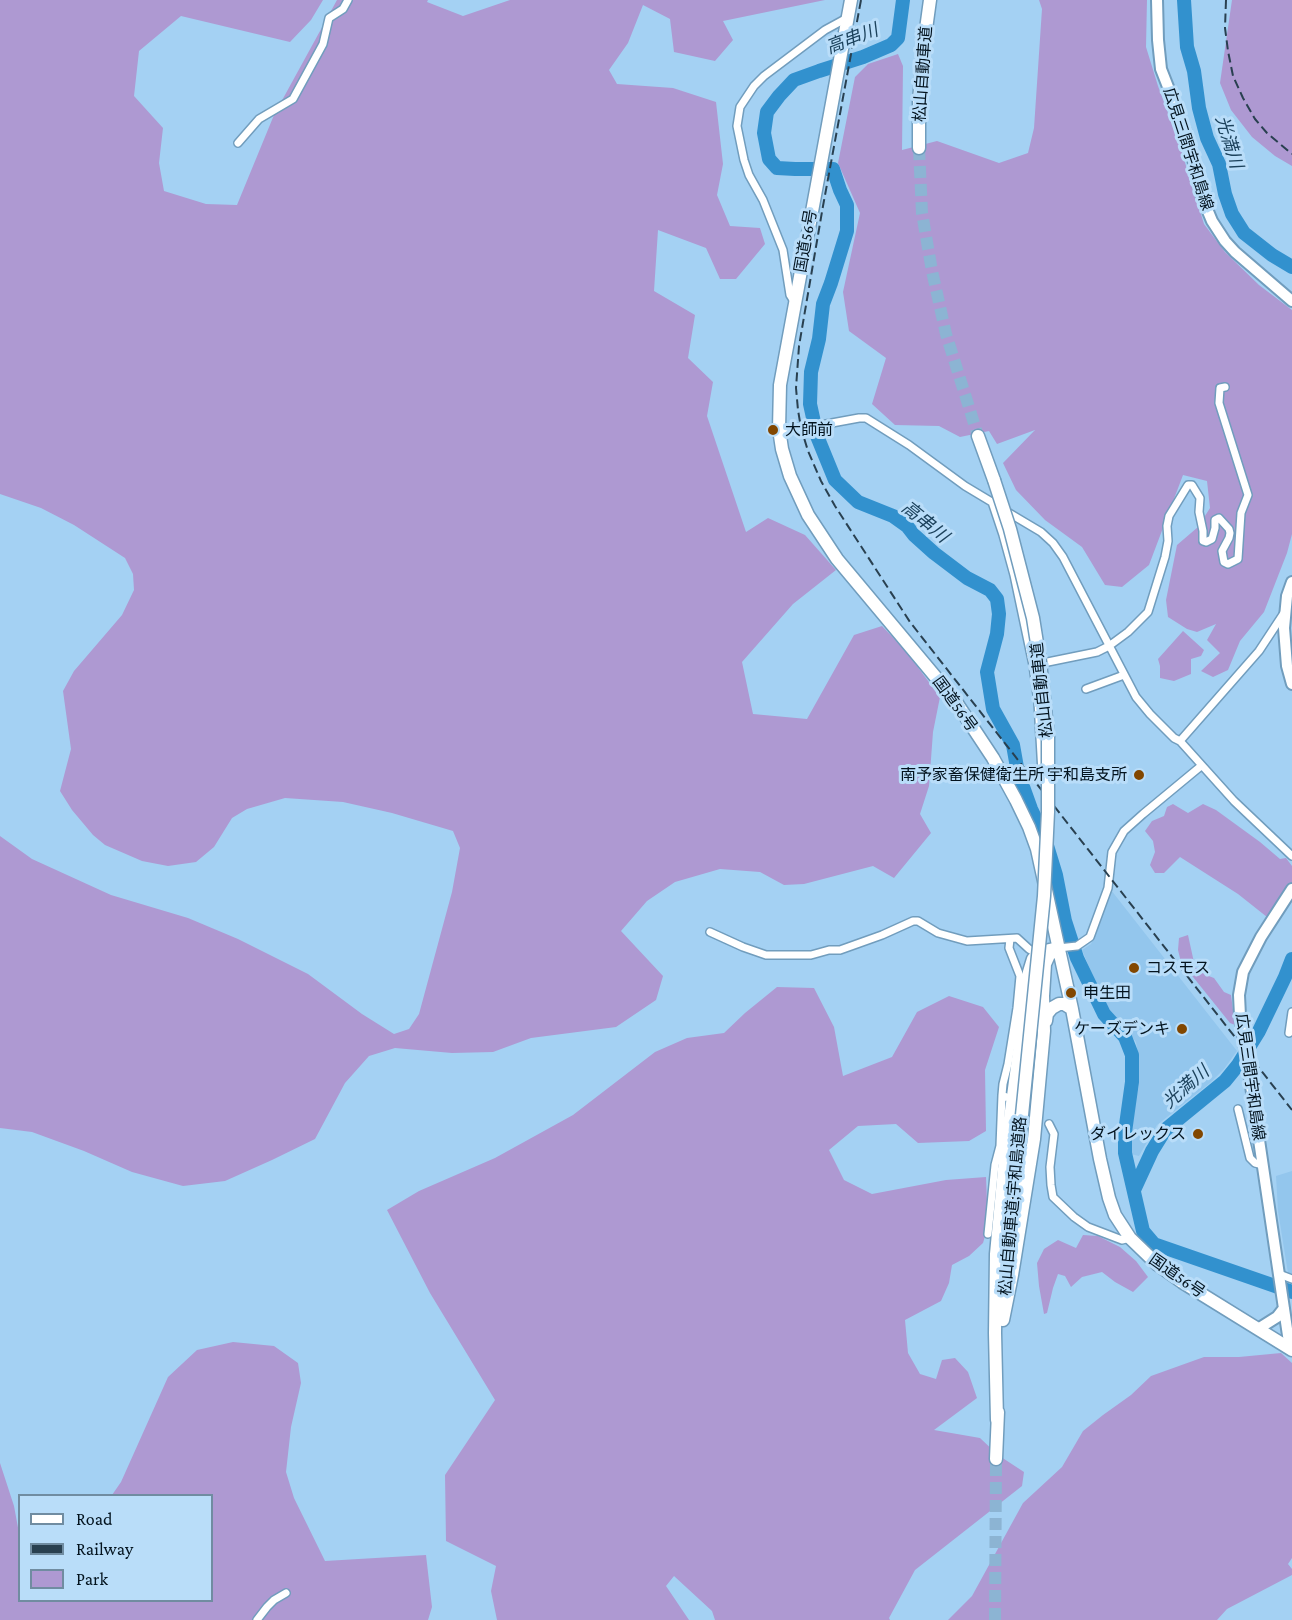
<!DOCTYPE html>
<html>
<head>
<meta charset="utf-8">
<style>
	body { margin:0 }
	#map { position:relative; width:1292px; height:1620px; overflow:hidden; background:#a4d1f3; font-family:"Crimson Pro",serif }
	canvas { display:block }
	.legend { position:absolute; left:18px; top:1494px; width:195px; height:108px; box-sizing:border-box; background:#b9ddf9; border:2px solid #708ca1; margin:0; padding:8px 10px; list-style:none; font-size:18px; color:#03131e }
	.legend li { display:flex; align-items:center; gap:12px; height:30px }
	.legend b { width:30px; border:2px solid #708ca1 }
</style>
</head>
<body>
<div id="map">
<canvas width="1292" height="1620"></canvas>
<ul class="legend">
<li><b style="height:8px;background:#fff"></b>Road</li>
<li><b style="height:8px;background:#294050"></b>Railway</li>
<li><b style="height:16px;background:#ae99d2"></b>Park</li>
</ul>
</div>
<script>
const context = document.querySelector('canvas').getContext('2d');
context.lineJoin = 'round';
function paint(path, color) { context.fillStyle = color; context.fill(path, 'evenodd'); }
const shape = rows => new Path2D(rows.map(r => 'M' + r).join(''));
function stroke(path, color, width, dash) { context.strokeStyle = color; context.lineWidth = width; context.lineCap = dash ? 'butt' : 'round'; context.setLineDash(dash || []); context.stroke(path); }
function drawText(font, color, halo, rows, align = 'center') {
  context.font = font + ' "Crimson Pro","Noto Sans JP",serif'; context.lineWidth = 6; context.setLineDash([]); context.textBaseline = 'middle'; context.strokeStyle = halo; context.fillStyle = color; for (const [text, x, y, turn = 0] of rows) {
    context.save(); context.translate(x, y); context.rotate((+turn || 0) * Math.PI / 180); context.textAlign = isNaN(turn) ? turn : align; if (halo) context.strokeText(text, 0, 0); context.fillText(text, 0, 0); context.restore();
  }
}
const built = shape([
	[1111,890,1237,1051,1224,1069,1210,1083,1157,1125,1139,1156,1131,1154,1130,1137,1132,1115,1139,1086,1139,1060,1136,1042,1105,1005,1082,950,1091,944],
	[1292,1171,1292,1274,1288,1273,1278,1211,1276,1176]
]);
const green = shape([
	[0,0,323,0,311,20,290,42,181,16,139,51,134,96,163,128,159,163,164,191,206,204,237,205,274,115,337,0,428,0,427,2,463,16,510,0,825,0,723,21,733,40,715,61,674,52,670,19,643,5,628,43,609,70,617,84,673,88,716,102,723,164,717,195,730,226,760,228,765,244,736,279,720,279,706,248,658,230,654,291,695,315,688,358,713,382,707,416,746,532,768,518,805,535,836,570,793,604,742,662,753,714,807,719,854,635,882,626,905,650,940,697,933,732,929,786,920,814,931,833,894,878,873,866,804,884,784,885,760,872,720,869,675,882,647,901,621,931,663,976,656,1000,616,1027,531,1038,493,1052,452,1053,395,1048,369,1056,345,1083,315,1139,272,1160,225,1181,183,1186,132,1172,84,1151,32,1132,0,1128,0,836,32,859,111,895,188,918,238,939,308,974,362,1014,394,1034,409,1029,419,1014,452,892,460,848,453,831,392,813,343,802,285,798,247,809,232,818,214,847,196,862,168,866,142,861,105,845,93,835,72,810,60,791,71,749,63,691,74,671,122,615,134,590,133,574,125,558,74,525,41,508,0,494],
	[1039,0,1147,0,1146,47,1158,86,1178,140,1204,224,1225,252,1259,285,1292,310,1292,534,1287,553,1264,612,1240,641,1228,670,1213,677,1201,671,1220,653,1207,640,1216,624,1197,632,1187,629,1168,617,1166,600,1177,545,1198,527,1210,508,1207,481,1183,475,1149,565,1122,587,1105,585,1082,547,1045,520,1016,490,1003,463,1035,430,997,444,989,431,960,437,939,426,895,425,872,404,886,358,849,331,843,292,860,213,838,163,855,77,868,64,898,54,903,66,902,150,937,141,999,163,1028,153,1034,128,1042,9],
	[1232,0,1292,0,1292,166,1275,156,1252,137,1231,110,1220,83],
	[1183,631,1204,650,1201,656,1191,659,1191,674,1174,681,1160,678,1160,666,1158,659],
	[1173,804,1188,813,1203,804,1216,810,1260,842,1280,859,1286,858,1292,866,1292,882,1267,917,1238,894,1180,857,1164,873,1155,873,1150,865,1155,852,1153,841,1145,831,1152,821,1164,816,1167,807],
	[1188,935,1195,967,1206,975,1214,978,1224,992,1231,995,1235,1025,1230,1023,1181,962,1178,950,1179,938],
	[777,987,814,988,834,1027,843,1076,892,1057,917,1012,949,996,983,1007,999,1027,985,1070,986,1131,969,1141,918,1143,896,1124,858,1126,829,1150,844,1180,872,1194,946,1180,986,1177,988,1226,983,1243,969,1256,952,1265,949,1283,941,1301,905,1320,908,1353,920,1374,936,1379,942,1360,955,1358,968,1372,977,1398,934,1430,980,1438,998,1455,1024,1472,1022,1486,915,1570,889,1618,890,1620,715,1620,712,1611,674,1576,666,1586,689,1620,497,1620,491,1591,496,1566,446,1541,445,1475,495,1400,430,1293,387,1210,419,1191,495,1158,573,1115,655,1052,687,1038,724,1033,745,1013],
	[1083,1235,1098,1236,1120,1247,1136,1261,1148,1277,1133,1292,1115,1282,1102,1272,1082,1277,1071,1287,1065,1276,1058,1274,1053,1288,1047,1313,1044,1314,1039,1286,1037,1263,1044,1249,1058,1240,1076,1248],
	[233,1342,274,1346,298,1363,301,1383,291,1427,286,1472,294,1498,325,1561,426,1555,432,1607,428,1620,0,1620,0,1463,14,1506,19,1533,20,1600,212,1600,212,1496,112,1495,121,1482,168,1377,197,1350],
	[1281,1353,1292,1363,1292,1558,1288,1564,1292,1569,1292,1575,1227,1609,1217,1620,948,1620,972,1596,1023,1503,1062,1467,1083,1431,1103,1415,1131,1395,1151,1376,1204,1357,1239,1357]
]);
const river = shape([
	[903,0,898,38,891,45,863,57,819,71,794,80,779,96,767,112,764,133,769,159,777,168,795,169,833,169,840,190,847,205,847,231,831,283,823,304,819,339,811,372,810,404,817,436,835,480,858,502,893,516,907,526,914,535,934,553,967,578,990,590,997,599,999,614,997,634,987,672,993,709,1013,745,1018,773,1031,809,1045,839,1056,875,1065,921,1077,958,1104,1014,1125,1037,1132,1055,1132,1082,1125,1132,1125,1153,1143,1231,1154,1244,1292,1292],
	[1184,0,1187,47,1194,71,1199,108,1207,138,1219,164,1225,194,1232,214,1244,233,1272,255,1292,267],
	[1134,1190,1152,1151,1165,1130,1225,1081,1238,1065,1259,1031,1285,977,1292,959]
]);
const highwayTunnel = shape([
	[919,148,922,213,932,271,946,334,978,436],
	[995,1620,996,1459]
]);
const street = shape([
	[238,143,259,119,293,99,323,44,329,18,343,9,348,0],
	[795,303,790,295,783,250,763,200,749,175,744,160,737,126,740,107,754,86,764,76,825,30,847,18],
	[779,429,810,427,859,418,866,418,909,445,965,486,995,504],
	[992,502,1003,535,1014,575,1033,665,1097,652,1109,646,1128,632,1148,612,1165,557,1168,541,1167,526,1169,516,1188,485,1192,485,1200,498,1199,512,1203,531,1203,541,1206,542,1212,539,1215,528,1215,520,1219,518,1229,529,1230,533,1229,538,1222,551,1224,562,1228,564,1238,559,1241,513,1248,495,1219,403,1220,388,1225,387],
	[1004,510,1041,532,1053,543,1063,557,1136,697,1150,714,1174,738,1180,741,1234,801,1292,856],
	[1033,665,1038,702,1042,773],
	[1086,689,1124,675],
	[1180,741,1259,651,1284,613],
	[710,932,743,947,766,955,811,955,829,950,840,950,882,935,913,921,918,921,938,933,967,941,1017,938,1029,949,1039,955],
	[1058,948,1077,946,1090,937,1108,888,1112,852,1124,831,1143,814,1201,766],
	[1289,1033,1292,1012],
	[1006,1097,1002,1095,1003,1084,1008,1064,1017,1008,1020,976,1009,948,1010,939],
	[1238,1109,1250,1158,1255,1163,1263,1165],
	[1049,1124,1054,1134,1050,1167,1051,1185,1053,1197,1074,1217,1088,1227,1122,1240,1130,1238],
	[988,1234,995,1165,1000,1146,1002,1095],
	[1279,1274,1292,1279],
	[257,1620,267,1607,274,1600,286,1593]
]);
const primary = shape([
	[1157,0,1158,40,1161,69,1188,138,1202,197,1212,221,1225,241,1235,252,1292,301],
	[1292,582,1287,596,1284,628,1287,666,1292,684],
	[1240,1016,1239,995,1243,972,1261,937,1292,889],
	[1251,1086,1290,1349],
	[1258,1329,1277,1317,1284,1308]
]);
const highway = shape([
	[851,0,780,385,779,429,782,449,790,476,808,515,837,559,954,699,993,758,1016,800,1029,827,1037,849,1072,1009,1100,1159,1109,1198,1115,1215,1130,1238,1158,1265,1182,1282,1292,1350],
	[919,148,919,102,923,51,930,0],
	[978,436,994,480],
	[1046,1021,1047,1014,1052,1008,1059,1004,1064,1004,1072,1009],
	[1010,1245,1022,1115],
	[1003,1320,1012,1275,1034,1139,1044,1031,1043,996,1045,964,1049,955,1057,949],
	[997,1420,995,1333,996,1254,1006,1148,1020,1044,1029,972,1033,959,1038,954,1045,951,1058,948],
	[996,1459,998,1412]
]);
const rail = shape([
	[861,0,823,206,799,346,796,388,798,410,801,428,808,451,821,481,835,506,910,622,1292,1110],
	[1226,0,1225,28,1228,51,1233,76,1243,98,1255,119,1267,133,1292,154]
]);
const primaryBridge = shape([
	[1240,1016,1251,1086]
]);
const highwayBridge = shape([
	[994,480,1010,529,1033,618,1040,662,1048,737,1048,812,1044,896,1022,1115]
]);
const markers = [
	[773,430,6,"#824700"],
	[1139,775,6,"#824700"],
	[1134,968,6,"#824700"],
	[1071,993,6,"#824700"],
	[1182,1029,6,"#824700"],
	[1198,1134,6,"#824700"]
];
const streetNames = [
	["松山自動車道",923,74,-86],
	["広見三間宇和島線",1188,149,72],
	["国道56号",806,241,-80],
	["松山自動車道",1042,690,-96],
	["国道56号",955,704,54],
	["広見三間宇和島線",1250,1077,82],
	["松山自動車道;宇和島道路",1013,1206,-85],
	["国道56号",1177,1276,35]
];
const poiNames = [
	["大師前",785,430],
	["南予家畜保健衛生所 宇和島支所",1127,775,"right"],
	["コスモス",1146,968],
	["申生田",1083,993],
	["ケーズデンキ",1170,1029,"right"],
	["ダイレックス",1186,1134,"right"]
];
const waterNames = [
	["高串川",852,39,-21],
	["光満川",1229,142,73],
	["高串川",925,522,39],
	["光満川",1186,1087,-41]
];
paint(built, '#93c6ed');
paint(green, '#ae99d2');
stroke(river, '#3291ce', 14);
stroke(highwayTunnel, '#8cb4d3', 12, [12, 6]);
stroke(street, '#719dbd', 10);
stroke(primary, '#719dbd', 14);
stroke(highway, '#719dbd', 15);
stroke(street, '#fff', 7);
stroke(primary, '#fff', 10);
stroke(highway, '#fff', 12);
stroke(rail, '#294050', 2, [9, 4.5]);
stroke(primaryBridge, '#719dbd', 14, []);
stroke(highwayBridge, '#719dbd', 15, []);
stroke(primaryBridge, '#fff', 10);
stroke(highwayBridge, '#fff', 12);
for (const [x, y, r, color] of markers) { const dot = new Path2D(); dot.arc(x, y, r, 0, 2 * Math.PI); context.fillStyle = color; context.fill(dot); stroke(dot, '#b9ddf9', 2); }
drawText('16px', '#03131e', '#b9ddf9', streetNames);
drawText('16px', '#03131e', '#b9ddf9', poiNames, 'left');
drawText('italic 18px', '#1c425c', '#b9ddf9', waterNames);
</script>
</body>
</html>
